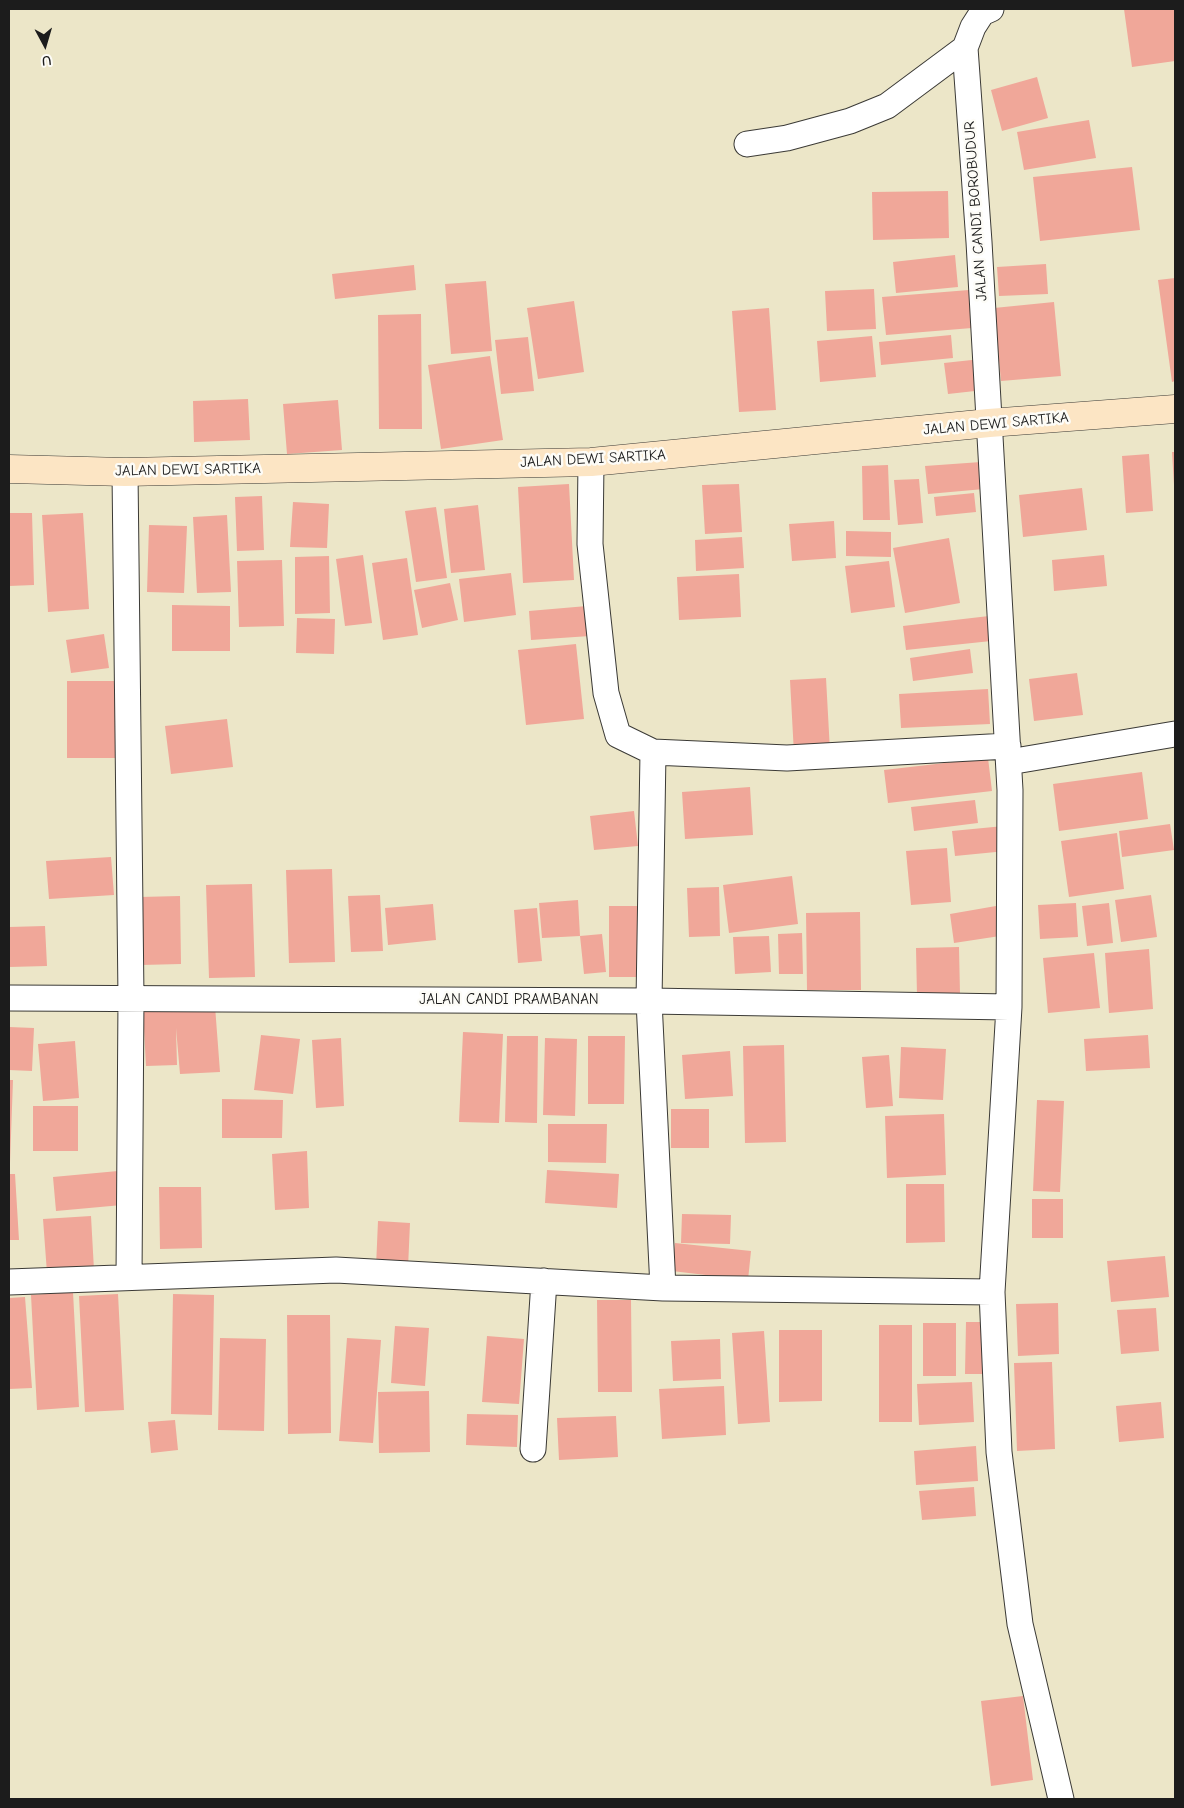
<!DOCTYPE html>
<html>
<head>
<meta charset="utf-8">
<style>
	body { margin:0 }
	#map { position:relative; width:1184px; height:1808px; overflow:hidden; background:#ece6c8; font-family:"Comic Neue",sans-serif }
	canvas { display:block }
	.frame { position:absolute; inset:0; border:10px solid #1c1c1c; pointer-events:none }
	.north { position:absolute; left:20px; top:20px; width:50px; height:50px; -webkit-text-stroke:4px #fdfcf7; paint-order:stroke; rotate:174deg; font-size:14px; font-weight:700; line-height:20px; text-align:center; color:#1c1c1c }
	.north::after { content:''; display:block; margin:auto; width:18px; height:22px; background:#1c1c1c; clip-path:polygon(50% 0,100% 100%,50% 72%,0 100%) }
</style>
</head>
<body>
<div id="map">
<canvas width="1184" height="1808"></canvas>
<div class="frame"></div>
<div class="north">U</div>
</div>
<script>
const context = document.querySelector('canvas').getContext('2d');
context.lineJoin = 'round';
function paint(path, color) { context.fillStyle = color; context.fill(path, 'evenodd'); }
const shape = rows => new Path2D(rows.map(r => 'M' + r).join(''));
function stroke(path, color, width, dash) { context.strokeStyle = color; context.lineWidth = width; context.lineCap = dash ? 'butt' : 'round'; context.setLineDash(dash || []); context.stroke(path); }
function drawText(font, color, halo, rows, align = 'center') {
  context.font = font + ' "Comic Neue",sans-serif'; context.lineWidth = 5; context.setLineDash([]); context.textBaseline = 'middle'; context.strokeStyle = halo; context.fillStyle = color; for (const [text, x, y, turn = 0] of rows) {
    context.save(); context.translate(x, y); context.rotate((+turn || 0) * Math.PI / 180); context.textAlign = isNaN(turn) ? turn : align; if (halo) context.strokeText(text, 0, 0); context.fillText(text, 0, 0); context.restore();
  }
}
const building = shape([
	[1124,9,1175,9,1175,61,1132,67],
	[1037,77,1048,118,1002,131,991,90],
	[1089,120,1096,158,1024,170,1017,132],
	[1132,167,1140,230,1040,241,1033,177],
	[948,191,949,238,873,240,872,192],
	[955,255,958,287,896,293,893,262],
	[1046,264,1048,294,999,296,997,267],
	[414,265,416,290,335,299,332,274],
	[1175,278,1175,381,1172,382,1158,280],
	[486,281,492,351,451,354,445,284],
	[874,289,876,329,827,331,825,291],
	[969,290,972,328,886,335,882,297],
	[574,301,584,372,538,379,527,308],
	[1054,302,1061,376,1001,381,994,308],
	[769,308,776,410,739,412,732,311],
	[421,314,422,429,379,429,378,315],
	[951,335,953,358,881,365,879,342],
	[872,336,876,377,820,382,817,341],
	[528,337,534,391,501,394,495,340],
	[490,356,503,440,441,449,428,365],
	[981,359,984,390,948,394,944,363],
	[248,399,250,440,194,442,193,401],
	[338,400,342,450,287,454,283,404],
	[1172,452,1175,452,1175,485,1174,485],
	[1149,454,1153,511,1126,513,1122,456],
	[981,462,984,489,928,494,925,466],
	[888,465,890,520,863,520,862,466],
	[919,479,923,523,898,525,894,480],
	[569,484,574,580,523,583,518,487],
	[739,484,742,532,705,534,702,485],
	[1082,488,1087,530,1023,537,1019,495],
	[974,493,976,512,936,516,934,497],
	[262,496,264,550,237,551,235,497],
	[293,502,329,504,327,548,290,547],
	[478,505,485,570,451,573,444,509],
	[436,507,447,578,416,582,405,511],
	[9,513,32,513,34,585,9,586],
	[83,513,89,609,48,612,42,515],
	[227,515,231,592,197,593,193,517],
	[834,521,836,558,792,561,789,524],
	[149,525,187,526,184,593,147,592],
	[846,531,891,532,891,557,846,556],
	[742,537,744,568,696,571,695,540],
	[949,538,960,603,905,613,893,548],
	[363,555,372,623,345,626,336,559],
	[1104,555,1107,586,1054,591,1052,560],
	[329,556,330,613,295,614,295,557],
	[407,558,418,635,383,640,372,563],
	[282,560,284,626,239,627,237,561],
	[889,561,895,607,851,613,845,566],
	[511,573,516,615,464,622,459,579],
	[739,574,741,617,679,620,677,577],
	[450,583,458,620,422,628,414,590],
	[172,605,230,606,230,651,172,651],
	[587,606,590,636,531,640,529,611],
	[989,616,991,641,906,650,903,626],
	[297,618,335,619,334,654,296,653],
	[104,634,109,668,71,673,66,640],
	[576,644,584,719,526,725,518,650],
	[970,649,973,673,913,681,910,658],
	[1077,673,1083,715,1034,721,1029,679],
	[826,678,830,751,794,754,790,680],
	[67,681,122,681,122,758,67,758],
	[988,689,990,724,901,728,899,694],
	[227,719,233,767,171,774,165,726],
	[988,758,992,791,888,803,884,770],
	[1142,772,1148,819,1059,831,1053,784],
	[750,787,753,835,685,839,682,792],
	[975,800,978,823,914,831,911,807],
	[634,811,638,846,594,850,590,816],
	[1170,824,1174,850,1122,857,1119,831],
	[1004,826,1006,851,955,856,952,831],
	[1117,833,1124,889,1069,897,1061,841],
	[947,848,951,902,911,905,906,851],
	[111,857,114,895,49,899,46,861],
	[332,869,335,962,289,963,286,870],
	[792,876,798,924,729,933,723,885],
	[252,884,255,977,209,978,206,885],
	[719,887,720,936,689,937,687,888],
	[380,895,383,951,351,952,348,896],
	[1151,895,1157,937,1121,942,1115,900],
	[180,896,181,964,141,965,140,897],
	[578,900,580,936,542,938,539,903],
	[1076,903,1078,937,1040,939,1038,905],
	[1109,903,1113,943,1087,946,1082,906],
	[433,904,436,940,388,945,385,908],
	[609,906,646,906,645,977,609,977],
	[996,906,1000,936,954,943,950,914],
	[537,908,542,961,518,963,514,910],
	[860,912,861,990,807,990,806,913],
	[45,926,47,966,9,967,9,927],
	[802,933,803,974,779,974,778,934],
	[602,934,606,972,584,974,580,936],
	[769,936,771,972,735,974,733,937],
	[959,947,960,994,917,996,916,948],
	[1149,949,1153,1009,1109,1013,1105,953],
	[1094,953,1100,1008,1048,1013,1043,958],
	[215,1006,220,1072,180,1074,176,1028,177,1065,146,1066,143,1010],
	[9,1027,34,1028,32,1071,9,1070],
	[463,1032,503,1034,499,1123,459,1122],
	[261,1035,300,1039,293,1094,254,1090],
	[1148,1035,1150,1068,1086,1071,1084,1039],
	[507,1036,538,1036,537,1123,505,1122],
	[588,1036,625,1036,624,1104,588,1104],
	[341,1038,344,1106,316,1108,312,1040],
	[545,1038,577,1039,575,1116,543,1115],
	[75,1041,79,1098,43,1101,38,1044],
	[784,1045,786,1142,745,1143,743,1046],
	[901,1047,946,1049,943,1100,899,1098],
	[730,1051,733,1096,685,1099,682,1055],
	[889,1055,893,1106,866,1108,862,1057],
	[9,1080,13,1080,10,1163,9,1163],
	[222,1099,283,1100,282,1138,222,1138],
	[1037,1100,1064,1101,1060,1192,1033,1191],
	[33,1106,78,1106,78,1151,33,1151],
	[671,1109,709,1109,709,1148,671,1148],
	[944,1114,946,1175,887,1178,885,1116],
	[548,1124,607,1124,606,1163,548,1162],
	[307,1151,309,1208,275,1210,272,1154],
	[547,1170,619,1174,617,1208,545,1203],
	[118,1171,122,1205,56,1211,53,1177],
	[9,1174,15,1174,19,1240,9,1240],
	[906,1184,944,1184,945,1242,906,1243],
	[159,1187,201,1187,202,1248,160,1249],
	[1032,1199,1063,1199,1063,1238,1032,1238],
	[682,1214,731,1215,730,1244,681,1243],
	[91,1216,94,1270,47,1273,43,1219],
	[378,1221,410,1223,408,1268,376,1267],
	[675,1243,751,1251,748,1280,672,1271],
	[1165,1256,1169,1297,1111,1302,1107,1261],
	[73,1292,79,1407,37,1410,31,1295],
	[118,1294,124,1410,85,1412,79,1296],
	[173,1294,214,1295,212,1415,171,1414],
	[25,1297,32,1388,9,1389,9,1298],
	[597,1300,631,1300,632,1392,598,1392],
	[1058,1303,1059,1354,1018,1356,1016,1304],
	[1156,1308,1159,1351,1121,1354,1117,1310],
	[287,1315,330,1315,331,1433,288,1434],
	[966,1322,990,1322,989,1374,965,1374],
	[923,1323,956,1323,956,1376,923,1376],
	[879,1325,912,1325,912,1422,879,1422],
	[395,1326,429,1328,425,1386,391,1383],
	[779,1330,822,1330,822,1401,779,1402],
	[764,1331,770,1422,738,1424,732,1333],
	[487,1336,524,1339,519,1404,482,1402],
	[220,1338,266,1339,264,1431,218,1430],
	[347,1338,381,1340,373,1443,339,1441],
	[720,1339,721,1379,673,1381,671,1341],
	[1052,1362,1055,1449,1017,1451,1014,1363],
	[972,1382,974,1422,919,1425,917,1384],
	[724,1386,726,1435,662,1439,659,1389],
	[429,1391,430,1452,379,1453,378,1392],
	[1161,1402,1164,1438,1119,1442,1116,1406],
	[467,1414,518,1415,517,1447,466,1445],
	[616,1416,618,1457,559,1460,557,1418],
	[175,1420,178,1450,151,1453,148,1422],
	[976,1446,978,1481,916,1485,914,1451],
	[974,1487,976,1516,922,1520,919,1491],
	[1023,1696,1033,1780,991,1786,981,1701]
]);
const street = shape([
	[991,9,982,13,973,27,965,48,979,242,1010,790,1009,1007,992,1292,999,1452,1020,1624,1061,1799],
	[747,144,787,138,850,121,887,106,965,48],
	[591,462,590,544,606,693,618,735,653,752,787,758,1008,746],
	[125,472,131,998,129,1277],
	[653,752,649,1001,663,1288],
	[1009,762,1175,734],
	[9,998,649,1001,1009,1007],
	[9,1282,336,1270,663,1288,992,1292],
	[533,1449,544,1281]
]);
const secondary = shape([
	[9,469,125,472,591,462,989,423,1175,409]
]);
const streetNames = [
	["JALAN CANDI BOROBUDUR",976,211,-94],
	["JALAN DEWI SARTIKA",996,424,-5],
	["JALAN DEWI SARTIKA",593,459,-3],
	["JALAN DEWI SARTIKA",188,470,-1],
	["JALAN CANDI PRAMBANAN",509,1000]
];
paint(building, '#f0a799');
stroke(street, '#3b3a36', 27);
stroke(secondary, '#3b3a36', 29);
stroke(street, '#fff', 25);
stroke(secondary, '#fce5c4', 28);
drawText('15px', '#1c1c1c', '#fdfcf7', streetNames);
</script>
</body>
</html>
